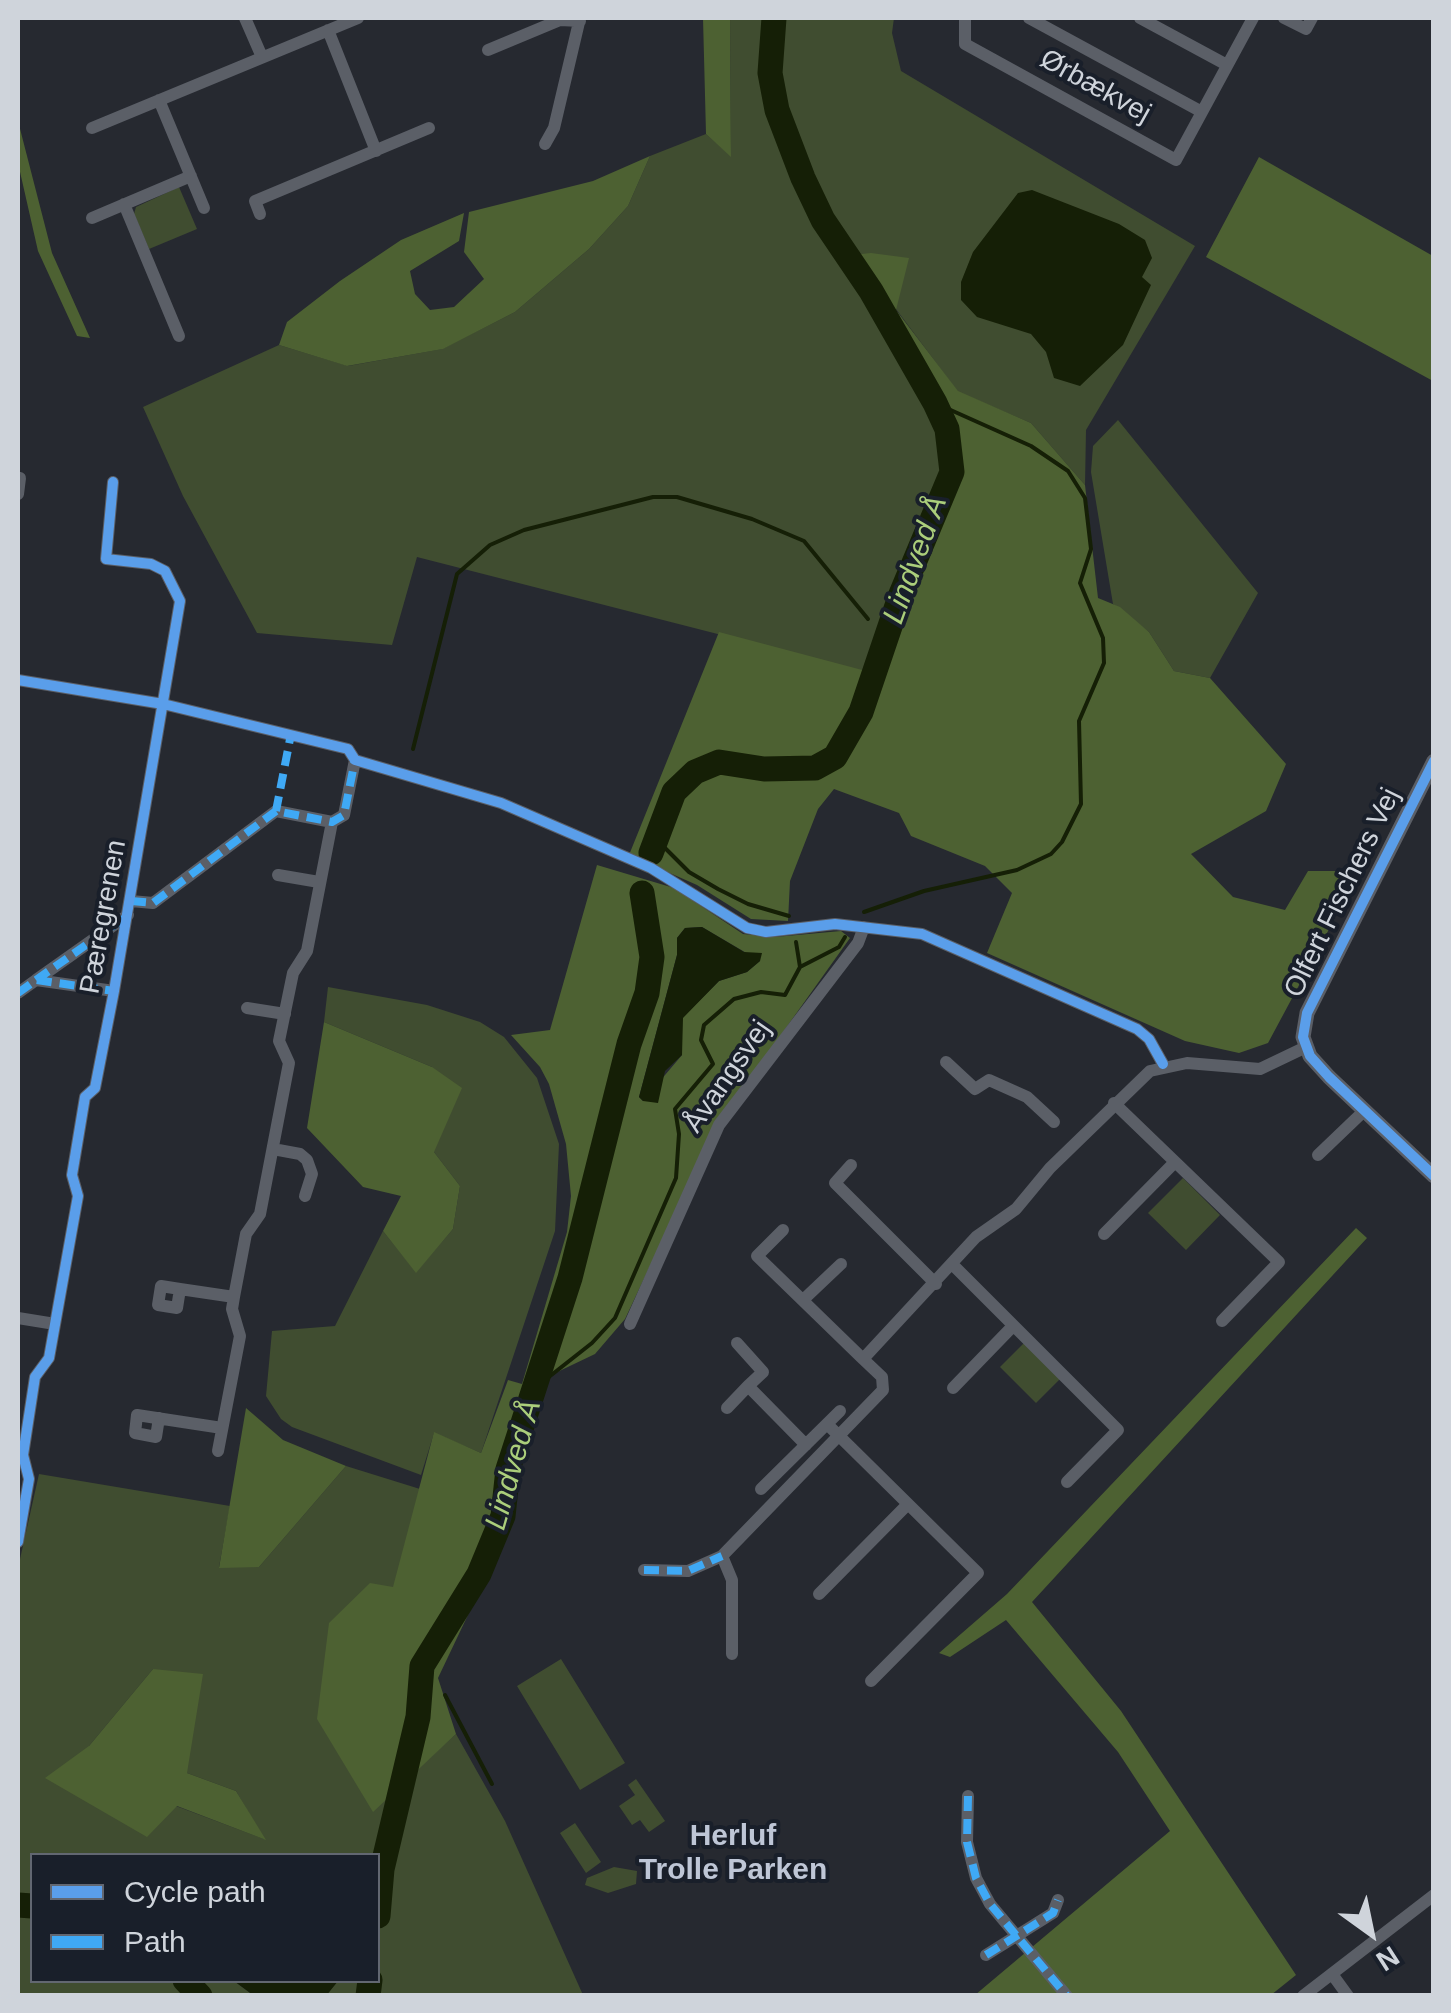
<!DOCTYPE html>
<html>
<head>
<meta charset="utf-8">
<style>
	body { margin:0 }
	#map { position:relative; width:1451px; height:2013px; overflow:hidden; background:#262930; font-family:Helvetica,sans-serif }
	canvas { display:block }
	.frame { position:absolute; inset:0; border:20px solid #cfd4db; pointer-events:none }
	.legend { position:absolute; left:30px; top:1853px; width:350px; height:130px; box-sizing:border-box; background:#191f2a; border:2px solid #626771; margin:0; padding:12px 18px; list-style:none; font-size:30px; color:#cfd4db }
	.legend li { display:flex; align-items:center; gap:20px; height:50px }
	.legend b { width:50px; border:2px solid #626771 }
	.north { position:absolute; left:1321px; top:1883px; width:100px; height:100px; -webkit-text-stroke:8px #191f2a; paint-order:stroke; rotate:147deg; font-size:28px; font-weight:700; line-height:40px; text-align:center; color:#cfd4db }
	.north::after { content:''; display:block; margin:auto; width:35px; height:45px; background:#cfd4db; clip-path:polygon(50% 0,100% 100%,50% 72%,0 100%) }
</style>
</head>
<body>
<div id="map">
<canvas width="1451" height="2013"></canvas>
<div class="frame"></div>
<ul class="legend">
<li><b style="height:12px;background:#5a9eea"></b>Cycle path</li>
<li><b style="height:12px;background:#3fa9f5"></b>Path</li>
</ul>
<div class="north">N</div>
</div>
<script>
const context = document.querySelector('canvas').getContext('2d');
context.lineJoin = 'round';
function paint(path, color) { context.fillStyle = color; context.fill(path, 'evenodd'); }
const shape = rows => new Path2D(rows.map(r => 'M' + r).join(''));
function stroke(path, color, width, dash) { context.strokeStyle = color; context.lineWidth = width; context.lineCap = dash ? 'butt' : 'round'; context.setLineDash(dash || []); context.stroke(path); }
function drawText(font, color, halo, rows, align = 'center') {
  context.font = font + ' Helvetica,sans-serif'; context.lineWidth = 8; context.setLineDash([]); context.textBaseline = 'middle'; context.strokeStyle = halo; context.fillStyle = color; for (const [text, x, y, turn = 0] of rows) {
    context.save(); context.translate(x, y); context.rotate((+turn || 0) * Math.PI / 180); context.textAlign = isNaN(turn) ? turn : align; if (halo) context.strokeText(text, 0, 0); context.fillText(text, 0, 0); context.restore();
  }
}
const green = shape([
	[730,18,894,18,892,33,901,71,1195,246,1086,430,1085,485,1031,423,958,392,896,309,844,256,940,425,943,483,907,548,866,672,417,557,392,645,257,633,183,496,143,407,279,345,348,366,442,349,515,312,589,249,628,206,650,156,706,134,731,156],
	[179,187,197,229,149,249,134,214,136,207],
	[1118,420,1258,593,1210,678,1174,671,1149,632,1113,604,1091,472,1093,446],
	[328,987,427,1005,480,1022,504,1037,537,1078,559,1144,555,1231,481,1453,434,1433,421,1475,292,1427,281,1419,266,1396,272,1331,335,1326,383,1231,416,1272,453,1229,460,1186,434,1152,432,1067,324,1022],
	[1183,1178,1220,1215,1186,1250,1148,1213],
	[1024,1343,1060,1379,1036,1403,1000,1367],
	[346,1466,420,1489,372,1810,456,1734,505,1821,583,1995,326,1995,338,1981,378,1980,378,1856,173,1855,32,1856,32,1980,234,1981,253,1995,18,1996,18,1568,39,1474,230,1506,219,1567,259,1567],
	[153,1669,187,1773,236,1791,264,1839,176,1806,89,1746],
	[561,1659,625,1763,580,1790,517,1686],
	[636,1779,665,1821,649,1832,640,1820,632,1825,619,1806,635,1795,628,1785],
	[575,1823,601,1862,586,1873,560,1833],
	[614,1867,637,1871,636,1884,608,1893,585,1885,587,1878]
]);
const forest = shape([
	[703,18,730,18,731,157,706,134],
	[18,121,52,253,90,338,77,336,38,251,18,163],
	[650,156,628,206,589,249,515,312,443,349,347,366,279,345,287,322,340,281,401,240,464,213,459,241,410,271,415,294,430,310,454,307,484,279,464,252,469,212,593,181],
	[1259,157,1433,256,1433,381,1206,257],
	[871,253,909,258,896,310,958,391,1031,423,1085,485,1098,598,1120,607,1149,632,1174,671,1210,678,1286,764,1266,811,1191,854,1233,897,1285,910,1308,871,1353,871,1335,918,1268,1043,1239,1053,1185,1041,987,953,1012,893,985,866,911,836,899,813,834,789,818,809,790,881,788,921,751,919,697,885,629,855,719,632,866,671,907,548,943,483,940,425,882,321,852,284,843,256],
	[597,865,674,888,743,934,775,937,841,931,850,938,716,1126,625,1319,595,1354,528,1386,496,1502,504,1539,438,1678,456,1734,373,1812,317,1719,329,1623,370,1583,393,1587,434,1432,481,1453,508,1380,522,1384,567,1232,571,1196,566,1144,549,1084,540,1067,511,1035,550,1030],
	[702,927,760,961,747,972,719,981,682,1018,682,1055,643,1101,639,1097,677,955,677,938,685,928],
	[324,1022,432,1067,462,1088,434,1152,460,1186,453,1229,416,1273,383,1231,401,1196,363,1187,307,1128],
	[1356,1228,1367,1238,1032,1602,1121,1711,1296,1975,1271,1995,975,1995,1170,1831,1118,1752,1006,1620,950,1657,939,1653,1007,1594],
	[246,1408,283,1440,346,1466,259,1567,219,1568],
	[153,1669,203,1674,187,1773,236,1791,266,1840,177,1806,147,1837,45,1778,89,1746]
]);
const water = shape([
	[1032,190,1119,224,1145,240,1152,258,1142,277,1151,285,1123,345,1080,386,1054,378,1046,352,1031,334,977,317,961,300,961,282,973,252,1018,193],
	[702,927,744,952,762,953,760,961,747,972,719,981,683,1018,682,1055,665,1071,658,1103,643,1101,639,1097,677,955,677,938,685,928],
	[234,1981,338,1981,326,1996,253,1995]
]);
const stream = shape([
	[413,749,457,574,490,545,524,530,653,497,677,497,752,519,804,541,868,619],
	[656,839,689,872,718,889,748,904,789,916],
	[864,912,924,891,1017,870,1051,854,1062,842,1081,804,1079,721,1104,663,1103,638,1080,583,1091,549,1085,498,1068,471,1031,446,935,403],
	[800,967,839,947,845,937],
	[531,1391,592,1343,615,1318,676,1178,679,1134,675,1109,713,1064,701,1040,704,1025,734,999,761,992,785,995,800,967,796,942],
	[445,1695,492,1784]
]);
const river = shape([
	[651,853,674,792,695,772,719,762,764,769,815,768,835,757,861,712,901,594,952,472,947,429,935,403,871,291,823,220,803,178,777,110,770,73,774,18],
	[18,1905,32,1906],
	[378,1916,382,1869,418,1717,422,1666,479,1574,503,1516,508,1469,570,1278,629,1044,647,993,652,957,642,893],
	[185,1980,200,1996],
	[368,1996,370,1980]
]);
const minor = shape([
	[245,18,262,57],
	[965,18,965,44,1176,160,1253,18],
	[1029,18,1202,112],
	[1140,18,1227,65],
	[1284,18,1306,29,1312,18],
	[328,30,376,151],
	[488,50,560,20,580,21],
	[159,100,204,208],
	[92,128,358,18],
	[545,144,554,128,580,18],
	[124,204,179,336],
	[260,214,255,201,429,128],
	[92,218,191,176],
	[18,494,20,478],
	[18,680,163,704,348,749,355,760,501,803,651,868,747,928,766,932,835,924,922,934,1137,1029,1149,1039,1163,1064],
	[278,875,319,882],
	[131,901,153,903,276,811,332,822,344,815,355,760],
	[36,980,128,915],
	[18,993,36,980,114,991],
	[247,1008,285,1014],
	[946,1062,975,1089,989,1080,1027,1097,1054,1122],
	[1114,1103,1279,1262,1222,1321],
	[273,1149,300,1154,307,1160,312,1174,305,1196],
	[1318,1155,1364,1111],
	[851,1165,835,1183,936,1284],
	[783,1230,757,1256,863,1359],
	[1104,1234,1175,1162],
	[953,1265,1118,1430,1067,1482],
	[180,1289,177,1308,158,1305,161,1286,180,1289,234,1297],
	[803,1300,841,1264],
	[18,1318,55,1324],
	[630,1324,719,1125,858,943,864,927],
	[737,1343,763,1372,748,1386],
	[953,1388,1012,1327],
	[727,1408,748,1386,806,1445],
	[159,1418,156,1437,135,1433,137,1415,222,1428],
	[827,1424,978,1573,871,1681],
	[218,1451,240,1336,232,1309,234,1297,246,1234,260,1214,289,1063,279,1041,293,973,307,951,332,822],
	[761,1489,840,1411],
	[18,1542,29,1479,23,1455,35,1377,49,1358,78,1196,72,1175,85,1097,95,1088,114,991,180,601,165,571,151,564,106,559,113,482],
	[644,1570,688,1571,722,1556],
	[819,1594,908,1504],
	[732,1654,732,1580,722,1556,883,1390,882,1377,863,1359,976,1237,1016,1209,1050,1168,1150,1071,1187,1063,1260,1069,1306,1047],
	[968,1796,967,1842,976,1878,990,1904,1067,1996],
	[986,1955,1053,1913,1058,1900],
	[1332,1974,1348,1996],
	[1303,1996,1434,1895]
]);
const tertiary = shape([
	[1434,761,1307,1013,1303,1037,1310,1056,1329,1077,1434,1176]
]);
const quiet = shape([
	[276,811,291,734],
	[131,901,153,903,276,811,332,822,344,815,355,760],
	[36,980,126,917],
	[18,993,36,980,114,991],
	[644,1570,688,1571,722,1556],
	[968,1796,967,1842,976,1878,990,1904,1067,1996],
	[986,1955,1053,1913,1058,1900]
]);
const cycleway = shape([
	[18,680,163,704,348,749,355,760,501,803,651,868,747,928,766,932,835,924,922,934,1137,1029,1149,1039,1163,1064],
	[1434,761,1307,1013,1303,1037,1310,1056,1329,1077,1434,1176],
	[18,1542,29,1479,23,1455,35,1377,49,1358,78,1196,72,1175,85,1097,95,1088,114,991,180,601,165,571,151,564,106,559,113,482]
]);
const streetNames = [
	["Ørbækvej",1095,87,29],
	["Olfert Fischers Vej",1343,893,-64],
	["Pæregrenen",104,917,-80],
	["Åvangsvej",728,1077,-55]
];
const waterNames = [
	["Lindved Å",916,560,-70],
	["Lindved Å",514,1465,-74]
];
const neighbourhoodNames = [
	["Herluf",733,1837],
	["Trolle Parken",733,1871]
];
paint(green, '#404d30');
paint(forest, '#4d6132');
paint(water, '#151f06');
stroke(stream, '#151f06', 4);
stroke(river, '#151f06', 25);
stroke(minor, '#5b5f67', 12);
stroke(tertiary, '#5b5f67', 15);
stroke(quiet, '#3fa9f5', 8, [15, 8]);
stroke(cycleway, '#5a9eea', 10);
drawText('28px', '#cfd4db', '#191f2a', streetNames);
drawText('italic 30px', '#abce7b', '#191f2a', waterNames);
drawText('bold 30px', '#bec6d6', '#191f2a', neighbourhoodNames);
</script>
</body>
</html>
